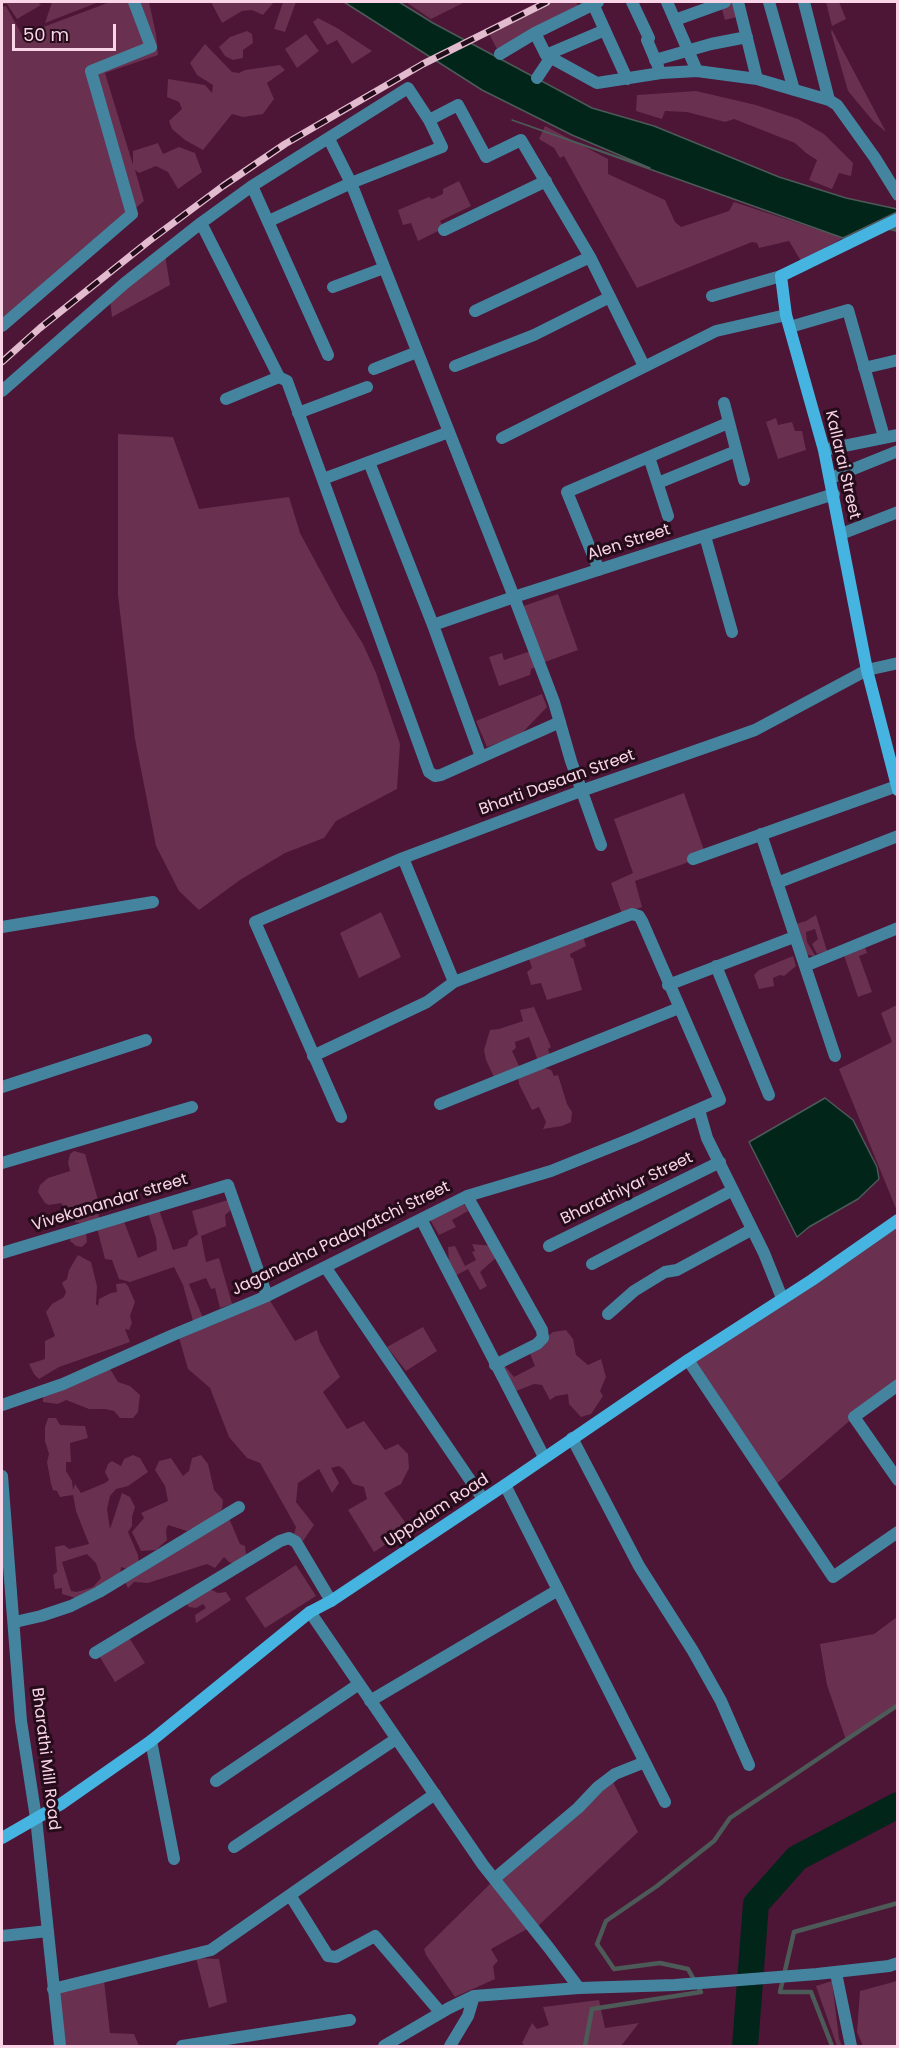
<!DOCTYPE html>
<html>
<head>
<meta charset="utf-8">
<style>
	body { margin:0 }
	#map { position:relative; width:899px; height:2048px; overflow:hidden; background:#4d1536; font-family:Poppins,sans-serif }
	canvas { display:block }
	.frame { position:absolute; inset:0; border:3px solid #fad5e7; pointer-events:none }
	.scale { position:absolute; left:12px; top:24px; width:104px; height:27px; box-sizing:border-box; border:3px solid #fad5e7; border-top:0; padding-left:8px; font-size:18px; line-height:21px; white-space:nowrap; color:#fad5e7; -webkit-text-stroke:4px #250c1a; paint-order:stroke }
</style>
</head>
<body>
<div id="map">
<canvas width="899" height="2048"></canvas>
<div class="frame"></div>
<div class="scale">50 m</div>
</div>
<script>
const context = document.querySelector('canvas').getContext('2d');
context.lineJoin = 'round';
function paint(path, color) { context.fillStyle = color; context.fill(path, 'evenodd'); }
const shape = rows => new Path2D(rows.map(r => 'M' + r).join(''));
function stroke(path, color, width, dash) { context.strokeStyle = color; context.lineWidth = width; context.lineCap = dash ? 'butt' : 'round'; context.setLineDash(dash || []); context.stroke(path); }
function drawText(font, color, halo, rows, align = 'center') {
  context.font = font + ' Poppins,sans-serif'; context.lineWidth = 6; context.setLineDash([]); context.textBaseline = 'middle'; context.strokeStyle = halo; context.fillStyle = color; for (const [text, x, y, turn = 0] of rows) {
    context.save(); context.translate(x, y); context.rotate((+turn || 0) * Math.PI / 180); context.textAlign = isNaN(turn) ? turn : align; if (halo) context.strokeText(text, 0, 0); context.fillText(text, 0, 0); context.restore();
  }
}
const green = shape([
	[2,2,38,2,41,5,17,19,7,4,2,4],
	[52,2,99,2,45,23],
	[110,2,149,2,156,34,158,55,105,73,133,165,133,151,158,143,163,154,179,147,195,153,202,172,178,189,168,172,156,166,139,173,135,170,144,201,2,322,2,7,6,6,22,35],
	[211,2,274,2,263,15,252,10,242,11,222,23],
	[283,2,296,2,285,32,274,29],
	[406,2,465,2,431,19],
	[553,2,576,2,579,8,497,49,489,34],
	[731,2,736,2,740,16,725,20,721,6],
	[826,2,839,2,846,19,832,26],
	[318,18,337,28,372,51,352,64,337,40,327,45,313,22],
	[832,30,886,132,873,121,848,91,831,32],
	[247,31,252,34,253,43,243,50,243,58,233,60,225,56,219,47,230,37],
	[306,34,319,51,297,68,285,49],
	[205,44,232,72,239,73,245,70,280,65,285,70,267,83,274,99,263,114,243,117,232,114,203,150,185,140,172,129,169,121,182,109,179,102,167,97,168,79,205,85,212,93,213,85,197,75,190,63],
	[696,91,756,105,798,119,824,134,853,163,851,176,839,173,832,189,809,180,817,160,806,153,795,143,734,119,725,122,687,112,665,111,662,119,636,111,637,95],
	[545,126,608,159,608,174,665,200,675,222,681,227,729,211,734,202,843,238,801,261,789,241,759,248,757,243,752,242,637,288,564,156,560,158,554,148,539,139],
	[459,181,471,206,440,221,444,228,418,241,411,223,403,225,398,210,429,197,432,199,443,194,443,189],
	[165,255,170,285,112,317,110,299],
	[776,418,778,425,792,422,795,431,802,431,806,450,778,459,766,422],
	[118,434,173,437,199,509,289,497,300,533,340,607,363,644,376,673,400,744,397,789,336,821,324,838,285,853,240,880,199,910,179,891,156,846,135,739,118,595],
	[558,594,578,650,542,663,521,607],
	[531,651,536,667,531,669,530,675,499,686,489,657,502,653,504,660],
	[542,694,547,707,521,734,487,747,476,721],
	[684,793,706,856,635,881,642,907,622,914,611,883,633,873,614,819],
	[381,912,401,957,359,978,340,933],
	[816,915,827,951,817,954,812,944,818,939,815,929,806,932,807,942,816,957,806,954,796,924,806,921],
	[582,933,586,946,570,954,571,958,573,958,582,990,547,1000,541,983,531,985,527,972,532,968,529,959],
	[864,944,867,953,859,956,872,992,858,997,843,952],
	[793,956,796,966,784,976,780,975,773,978,774,986,759,989,754,975,759,970],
	[897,1005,897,1211,839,1069,892,1042,881,1013],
	[534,1007,551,1047,548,1049,550,1056,538,1061,529,1037,515,1042,516,1048,512,1051,520,1068,494,1077,486,1060,484,1050,490,1030,499,1029,523,1021,520,1010],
	[542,1067,551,1070,554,1076,558,1075,567,1104,572,1112,571,1122,562,1126,543,1129,546,1122,539,1107,532,1110,519,1084,518,1076],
	[74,1151,85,1154,98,1200,99,1220,80,1223,75,1222,61,1203,49,1205,45,1203,38,1192,40,1185,48,1178,70,1171,68,1163,70,1154],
	[228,1200,231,1210,225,1215,226,1226,201,1236,206,1262,219,1258,232,1304,220,1308,215,1288,211,1289,206,1278,189,1284,203,1318,193,1321,183,1285,174,1267,130,1282,119,1279,112,1260,105,1259,97,1228,123,1219,138,1258,157,1250,156,1238,147,1210,158,1207,173,1250,187,1246,189,1240,198,1234,192,1211],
	[462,1201,468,1211,452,1220,456,1227,439,1235,429,1218],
	[897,1222,897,1388,854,1417,773,1487,688,1360],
	[86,1231,87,1242,82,1247,76,1246,70,1241,71,1235],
	[472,1244,493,1246,498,1256,480,1272,487,1286,480,1290,468,1269,455,1276,449,1264,448,1247,455,1246,465,1266,476,1260,472,1252,475,1251],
	[78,1255,91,1262,97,1286,96,1304,98,1306,99,1299,111,1293,117,1292,116,1284,125,1283,128,1286,135,1302,130,1316,132,1323,129,1330,125,1329,130,1342,59,1367,39,1379,34,1374,29,1364,45,1359,45,1341,55,1336,46,1312,52,1304,64,1297,66,1292,62,1283,67,1279,69,1270],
	[269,1299,295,1341,317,1330,320,1342,340,1377,323,1392,347,1429,364,1421,385,1450,398,1444,408,1454,409,1468,401,1484,384,1493,410,1529,374,1552,348,1510,367,1499,364,1487,353,1484,344,1470,339,1466,331,1468,339,1483,332,1493,319,1469,298,1483,296,1502,314,1525,303,1541,294,1534,296,1527,260,1463,247,1458,229,1437,210,1388,188,1369,178,1334],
	[423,1327,437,1351,406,1371,387,1347],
	[566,1330,573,1339,576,1355,588,1365,601,1359,606,1377,600,1391,603,1396,591,1414,581,1417,569,1404,568,1394,556,1396,550,1400,542,1385,534,1384,516,1391,502,1369,505,1366,514,1377,535,1366,529,1351,553,1332],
	[110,1369,118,1382,130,1386,140,1395,138,1412,133,1418,120,1418,114,1411,105,1409,89,1409,66,1400,58,1404,43,1402,43,1395],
	[48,1418,56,1418,60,1425,85,1426,88,1438,70,1443,71,1462,66,1462,66,1471,72,1481,73,1490,75,1484,81,1493,105,1483,109,1480,105,1472,108,1464,112,1461,121,1466,124,1459,133,1455,140,1458,148,1472,128,1486,116,1489,110,1496,107,1509,110,1529,122,1493,130,1497,135,1507,132,1517,132,1526,128,1532,138,1555,139,1565,131,1570,121,1567,120,1577,79,1599,62,1594,62,1588,55,1589,53,1575,57,1572,55,1547,64,1545,69,1549,89,1544,76,1511,73,1495,60,1497,57,1491,53,1490,51,1484,47,1462,49,1454,45,1441,45,1427],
	[87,1554,96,1563,101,1578,93,1587,77,1592,71,1591,62,1562],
	[201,1455,208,1464,214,1490,223,1500,222,1509,212,1519,187,1531,168,1525,166,1530,167,1540,156,1550,141,1551,132,1532,144,1518,141,1513,168,1501,165,1486,155,1470,159,1461,171,1458,183,1476,189,1471,192,1458],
	[228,1516,240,1544,245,1546,246,1554,236,1565,229,1562,224,1557,215,1568,207,1564,148,1583,134,1582,128,1588,124,1580],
	[296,1565,316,1596,265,1628,245,1598],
	[208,1588,218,1593,226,1592,231,1600,196,1623,195,1615,206,1608,203,1604,196,1608,189,1607,185,1602],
	[897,1617,897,1705,846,1740,827,1685,820,1644,874,1634],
	[128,1636,145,1663,115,1682,98,1654],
	[612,1780,638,1832,538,1926,494,1879],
	[492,1882,529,1928,491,1949,498,1961,493,1966,495,1979,455,1997,426,1955,424,1949],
	[196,1958,219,1959,227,2002,209,2008],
	[104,1980,110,2033,134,2034,139,2046,63,2046,57,1992],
	[832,1981,839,2039,842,2046,837,2046,816,1986],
	[897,1981,897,2046,863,2046,857,2032,860,1991],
	[599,2000,605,2028,639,2023,621,2046,525,2046,522,2043,532,2023,537,2029,549,2025,543,2007]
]);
const water = shape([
	[344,2,399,2,433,23,592,108,654,126,779,177,846,198,897,209,897,212,843,238,512,120,650,168,572,135,482,90,344,2],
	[825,1098,853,1120,877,1167,879,1179,858,1199,809,1227,797,1237,749,1142,825,1098]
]);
const stream = shape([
	[886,227,898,230],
	[585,2046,592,2009,701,1992,688,1969,660,1963,614,1969,597,1944,606,1921,657,1886,714,1841,730,1818,898,1705],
	[832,2046,811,1992,780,1992,794,1932,898,1903]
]);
const river = shape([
	[745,2046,756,1904,797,1858,898,1805]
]);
const street = shape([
	[632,2,649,38,647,40,658,66],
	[667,2,697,71],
	[738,2,757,79],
	[769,2,794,90],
	[804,2,829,100],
	[593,4,627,79],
	[675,20,725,2],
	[535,33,546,55,597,83,661,73,697,71,757,79,829,100,837,105,875,158,898,195],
	[500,54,535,33,598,2],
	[546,55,605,30],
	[655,60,711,44,747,37],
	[537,78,551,57],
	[429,120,458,105,486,157,521,140,590,257,644,366],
	[329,139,351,183,514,597,554,702,571,761,601,845],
	[252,186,328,355],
	[201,223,279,377,287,381,429,772,435,776,441,775,560,722],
	[444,230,546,181],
	[333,287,384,268],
	[712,296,781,276],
	[475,311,590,257],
	[2,326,132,214,91,71,151,47,134,2],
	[790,327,848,310,884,437],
	[455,366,534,335,610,297],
	[864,368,898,360],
	[374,369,417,352],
	[2,391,125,283,201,223,252,186,408,88,429,120,442,147,351,183,269,221],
	[226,399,279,377],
	[724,403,744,480],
	[298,413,367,387],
	[502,438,716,331,786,315],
	[824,450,898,435],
	[649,457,668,516],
	[369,462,433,625,481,757],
	[831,478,898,451],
	[323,479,449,432],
	[658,483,736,451],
	[841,534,898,512],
	[705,536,732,632],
	[599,570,567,492,728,423],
	[433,625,514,597,834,494],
	[761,834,835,1056],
	[403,858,454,982],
	[693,859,897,786],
	[777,883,898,836],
	[2,927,153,902],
	[716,966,769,1095],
	[805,966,898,928],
	[668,985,794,937],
	[2,1087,146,1040],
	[440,1104,679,1008],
	[699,1110,707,1138,764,1253,782,1298],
	[341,1117,255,922,403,858,581,791,755,730,867,670,898,663],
	[2,1163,192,1107],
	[467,1196,542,1330,543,1338,537,1344,495,1365],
	[421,1219,544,1457],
	[549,1246,720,1162],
	[2,1253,228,1185,267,1296],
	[592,1264,733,1190],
	[326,1268,483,1499],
	[608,1314,634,1291,665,1272,677,1270,751,1230],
	[688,1360,833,1577,898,1532],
	[898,1385,854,1417,898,1480],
	[2,1405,63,1384,173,1335,267,1296,467,1196,551,1171,633,1138,720,1100,642,921,639,916,632,914,454,982,427,1002,313,1056],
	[572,1438,639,1566,693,1651,721,1701,749,1765],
	[2,1476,21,1721,36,1818,60,2046],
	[505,1485,665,1802],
	[310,1612,483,1865,549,1948,579,1988],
	[15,1622,41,1616,71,1606,99,1592,239,1507],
	[95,1653,280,1541,289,1538,296,1542,331,1601],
	[370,1701,558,1590],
	[151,1741,174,1859],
	[216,1781,359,1684],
	[234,1847,396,1739],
	[494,1879,578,1808,598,1787,615,1774,645,1762],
	[290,1895,328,1956,336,1957,375,1936,441,2013],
	[2,1936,48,1931],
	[836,1973,851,2046],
	[53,1989,211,1950,435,1794],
	[182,2046,350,2020],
	[384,2046,449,2008,474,1996,579,1988,675,1985,817,1974,889,1966,898,1963],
	[450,2046,468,2016,474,1996]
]);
const secondary = shape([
	[898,219,781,276,786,315,824,450,867,670,898,790],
	[2,1838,61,1804,151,1741,310,1612,331,1601,505,1485,688,1360,812,1280,898,1220]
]);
const rail = shape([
	[2,362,40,328,149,241,223,186,285,144,423,64,547,2]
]);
const streetNames = [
	["Kallarai Street",842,465,77],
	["Alen Street",629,543,-18],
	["Bharti Dasaan Street",557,783,-20],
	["Bharathiyar Street",627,1189,-26],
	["Vivekanandar street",110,1203,-17],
	["Jaganadha Padayatchi Street",341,1239,-26],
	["Uppalam Road",437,1511,-33],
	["Bharathi Mill Road",45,1759,83]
];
paint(green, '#69314f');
paint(water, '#02251a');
stroke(water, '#4c5a58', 1.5);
stroke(stream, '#4c5a58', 4.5);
stroke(river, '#02251a', 26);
stroke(street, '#44849f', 12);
stroke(secondary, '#45b4e0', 12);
stroke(rail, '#e3bbcf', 7);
stroke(rail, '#250c1a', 4.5, [14]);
drawText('16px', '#fad5e7', '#250c1a', streetNames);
</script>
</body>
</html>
